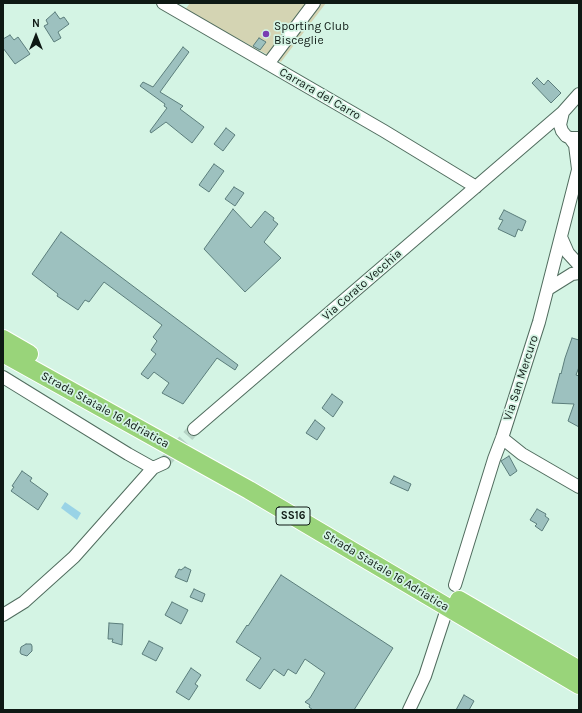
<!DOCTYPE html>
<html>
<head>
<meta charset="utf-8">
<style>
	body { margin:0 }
	#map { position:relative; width:582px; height:713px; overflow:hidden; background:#d4f4e4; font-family:Karla,sans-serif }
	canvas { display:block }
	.frame { position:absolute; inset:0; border:4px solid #0e1914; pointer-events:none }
	.north { position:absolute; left:16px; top:16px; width:40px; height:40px; -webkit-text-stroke:3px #d4f4e4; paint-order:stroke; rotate:0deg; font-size:11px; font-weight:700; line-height:16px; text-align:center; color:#0e1914 }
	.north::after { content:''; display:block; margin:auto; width:14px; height:18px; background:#0e1914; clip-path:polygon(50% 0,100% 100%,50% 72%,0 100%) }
</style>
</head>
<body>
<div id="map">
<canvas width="582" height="713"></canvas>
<div class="frame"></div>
<div class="north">N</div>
</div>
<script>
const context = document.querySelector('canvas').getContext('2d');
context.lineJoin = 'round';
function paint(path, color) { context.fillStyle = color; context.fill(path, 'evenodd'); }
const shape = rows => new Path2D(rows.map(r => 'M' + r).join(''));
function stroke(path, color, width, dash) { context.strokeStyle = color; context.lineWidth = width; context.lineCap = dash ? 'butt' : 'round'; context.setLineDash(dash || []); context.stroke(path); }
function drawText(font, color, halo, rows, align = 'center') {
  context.font = font + ' Karla,sans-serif'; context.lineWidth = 3.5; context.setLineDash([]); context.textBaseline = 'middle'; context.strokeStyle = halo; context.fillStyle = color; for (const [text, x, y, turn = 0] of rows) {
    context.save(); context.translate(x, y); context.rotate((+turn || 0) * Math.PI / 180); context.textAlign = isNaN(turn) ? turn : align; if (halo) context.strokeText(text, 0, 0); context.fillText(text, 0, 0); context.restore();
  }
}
const green = shape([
	[190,3,326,3,281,62,185,10]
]);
const water = shape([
	[65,502,81,513,77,520,61,508]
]);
const building = shape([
	[55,12,60,19,64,17,69,24,58,32,61,38,54,42,44,26,48,24,46,20,55,12],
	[10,35,14,40,18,37,30,54,15,64,3,48,3,39,10,35],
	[259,38,266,42,260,50,253,46,259,38],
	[183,47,189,52,160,92,183,106,180,109,204,127,192,143,166,122,151,133,150,131,167,108,164,106,165,104,140,86,143,82,153,87,183,47],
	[537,78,544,85,548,80,561,93,551,103,532,83,537,78],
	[226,128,235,135,223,151,214,144,226,128],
	[214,164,224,171,209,192,199,185,214,164],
	[234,187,244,193,235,206,225,199,234,187],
	[233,209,251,228,265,211,274,218,273,220,278,224,264,242,281,258,245,292,204,249,233,209],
	[504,210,526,221,522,231,518,229,515,237,498,229,503,220,499,219,504,210],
	[61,232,238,365,235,370,217,358,183,404,162,393,169,383,154,372,148,379,141,374,156,354,151,350,157,341,153,337,162,325,104,282,89,302,85,300,78,310,57,296,58,294,32,274,61,232],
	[572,338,579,340,579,367,576,375,579,376,579,427,568,421,574,404,552,403,560,373,561,374,565,358,572,338],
	[332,394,343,402,333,417,322,408,332,394],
	[315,420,325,428,317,440,306,433,315,420],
	[509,456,517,471,510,476,501,461,509,456],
	[22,471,32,478,30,481,48,494,38,510,11,491,14,487,12,486,22,471],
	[394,476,411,484,408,491,390,483,394,476],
	[537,509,546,514,545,516,549,519,542,531,535,526,537,524,530,520,537,509],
	[185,567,191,570,187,582,175,577,179,569,181,570,185,567],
	[281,575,393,648,354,710,313,710,309,707,310,705,305,702,310,698,325,673,305,659,296,674,288,669,284,676,274,669,260,689,246,680,261,658,236,642,247,625,248,626,281,575],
	[194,589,205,594,202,602,190,597,194,589],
	[172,602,188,610,181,624,165,615,172,602],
	[109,623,123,624,122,645,112,642,113,639,108,639,109,623],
	[149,641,163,648,156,661,142,654,149,641],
	[26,644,31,644,32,646,32,651,27,656,21,654,20,652,21,647,26,644],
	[191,668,201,675,195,684,198,686,189,700,176,692,191,668],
	[464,695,474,701,469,710,456,710,464,695]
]);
const minorTunnel = shape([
	[164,463,194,429]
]);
const minor = shape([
	[163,3,384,131,476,187],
	[268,64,314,3],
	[579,94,563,112,560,125,562,131,566,136,570,138,579,138],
	[570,138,575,145,578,169],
	[561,237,568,253,579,265],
	[548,289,572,274,579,273],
	[3,377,128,454,153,468],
	[194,429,563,112],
	[502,438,522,454,579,487],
	[455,585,494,459,502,438,539,322,579,166],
	[3,615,24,602,74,557,153,468,164,463],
	[409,710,425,676,445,615]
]);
const highway = shape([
	[3,339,29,354],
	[3,353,249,490,579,685],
	[459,600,579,670]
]);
const markers = [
	[266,34,4,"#793cb2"]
];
const shields = [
	[293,516,34]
];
const shieldNames = [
	["SS16",293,516]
];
const poiNames = [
	["Sporting Club",274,27],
	["Bisceglie",274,41]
];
const streetNames = [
	["Carrara del Carro",320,94,30],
	["Via Corato Vecchia",362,285,-41],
	["Via San Mercuro",521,378,-72],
	["Strada Statale 16 Adriatica",105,410,29],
	["Strada Statale 16 Adriatica",386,571,31]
];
paint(green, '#d4d4b3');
paint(water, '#99d3e6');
paint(building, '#9dc1bf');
stroke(building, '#5b7d7b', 1);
stroke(minorTunnel, '#b6d3c5', 12, [12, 6]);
stroke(minor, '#506c5e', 14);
stroke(highway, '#fff', 20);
stroke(minor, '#fff', 12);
stroke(highway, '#99d47a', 18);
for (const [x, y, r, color] of markers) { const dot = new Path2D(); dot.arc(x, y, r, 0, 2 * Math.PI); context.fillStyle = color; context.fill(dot); stroke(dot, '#d4f4e4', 1.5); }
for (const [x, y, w] of shields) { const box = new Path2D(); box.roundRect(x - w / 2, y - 9, w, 18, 3); context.fillStyle = '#d4f4e4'; context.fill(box); stroke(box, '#0e1914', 1); }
drawText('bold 11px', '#0e1914', null, shieldNames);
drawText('12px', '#0e1914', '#d4f4e4', poiNames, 'left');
drawText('12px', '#0e1914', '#d4f4e4', streetNames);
</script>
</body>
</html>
